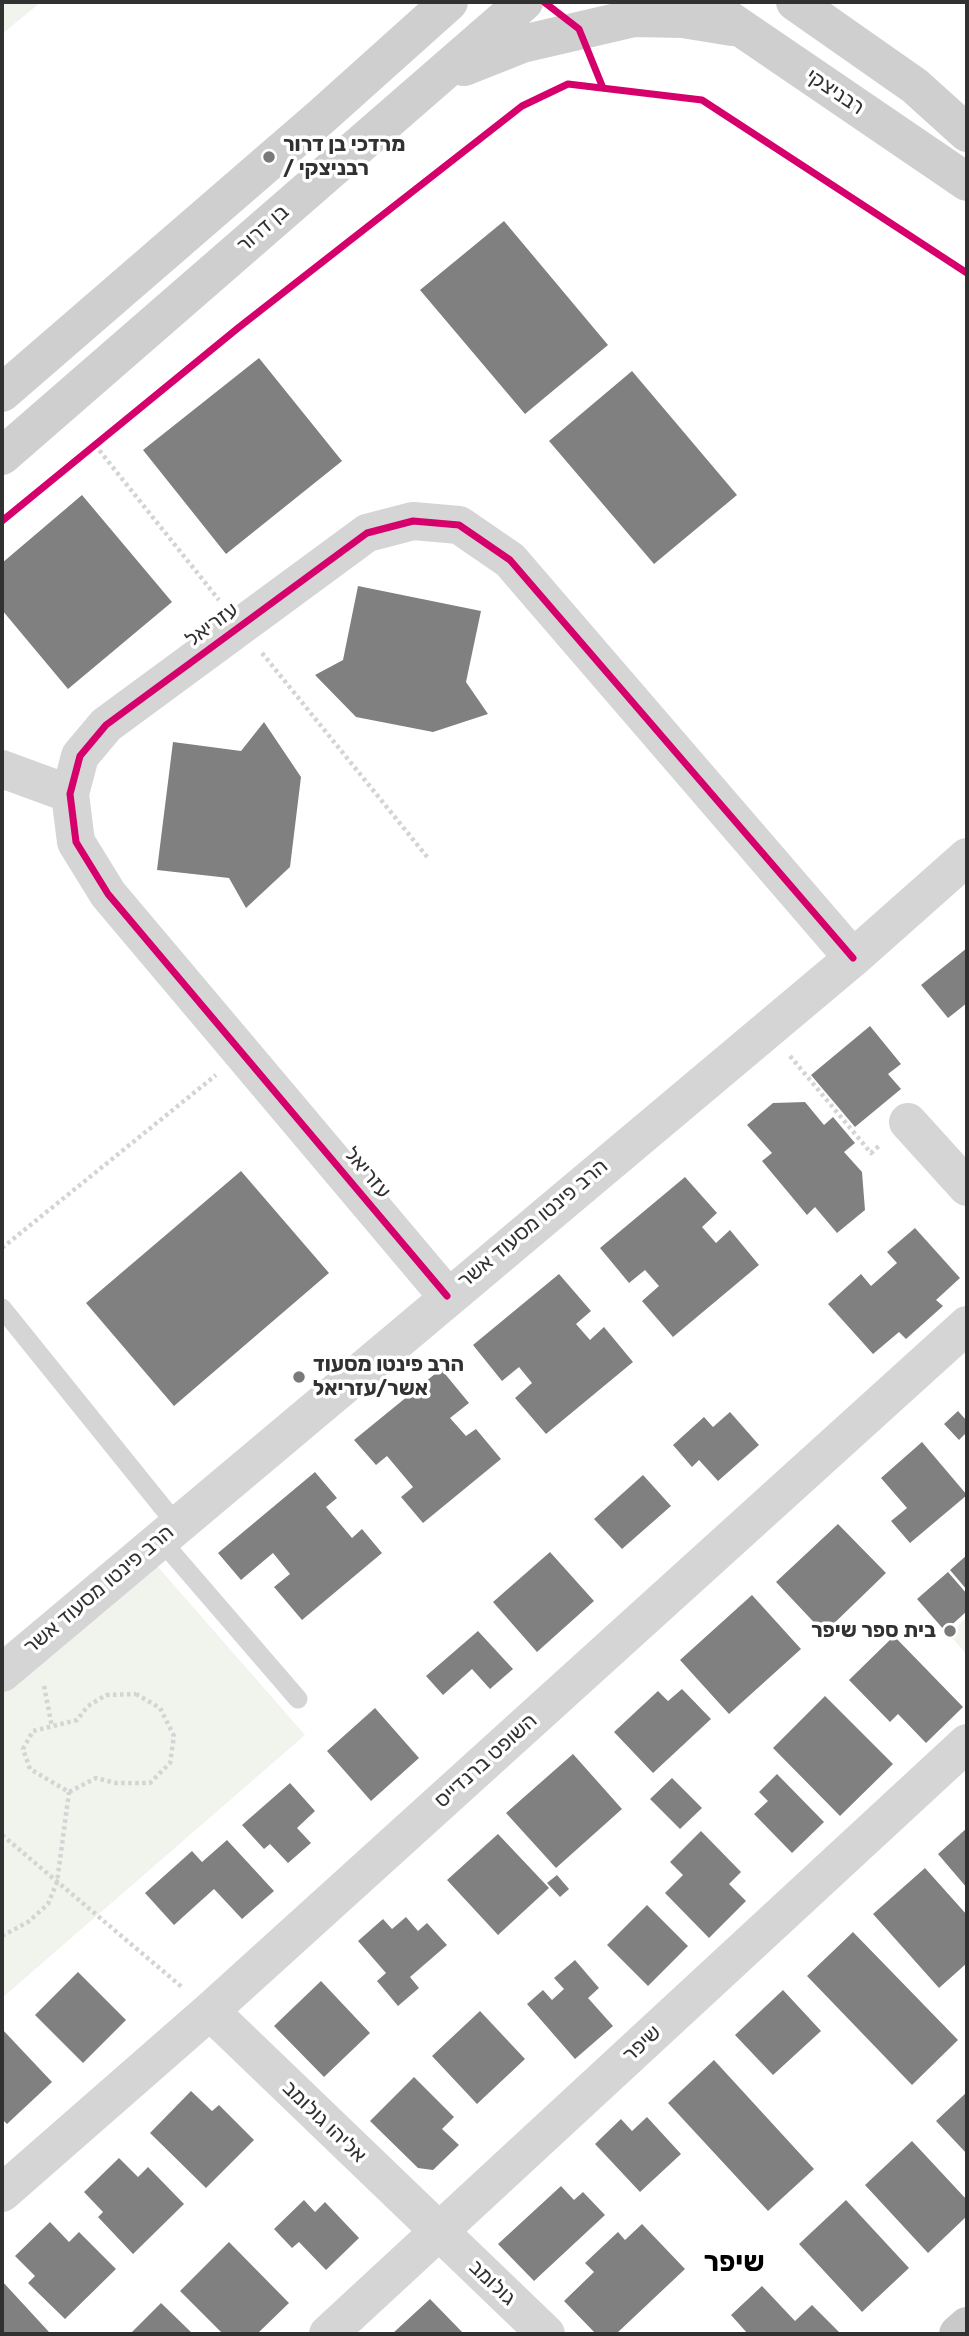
<!DOCTYPE html>
<html>
<head>
<meta charset="utf-8">
<style>
	body { margin:0 }
	#map { position:relative; width:969px; height:2336px; overflow:hidden; background:#fff; font-family:Rubik,sans-serif }
	canvas { display:block }
	.frame { position:absolute; inset:0; border:4px solid #313131; pointer-events:none }
</style>
</head>
<body>
<div id="map">
<canvas width="969" height="2336"></canvas>
<div class="frame"></div>
</div>
<script>
const context = document.querySelector('canvas').getContext('2d');
context.lineJoin = 'round';
function paint(path, color) { context.fillStyle = color; context.fill(path, 'evenodd'); }
const shape = rows => new Path2D(rows.map(r => 'M' + r).join(''));
function stroke(path, color, width, dash) { context.strokeStyle = color; context.lineWidth = width; context.lineCap = dash ? 'butt' : 'round'; context.setLineDash(dash || []); context.stroke(path); }
function drawText(font, color, halo, rows, align = 'center') {
  context.font = font + ' Rubik,Heebo,sans-serif'; context.lineWidth = 7; context.setLineDash([]); context.textBaseline = 'middle'; context.strokeStyle = halo; context.fillStyle = color; for (const [text, x, y, turn = 0] of rows) {
    context.save(); context.translate(x, y); context.rotate((+turn || 0) * Math.PI / 180); context.textAlign = isNaN(turn) ? turn : align; if (halo) context.strokeText(text, 0, 0); context.fillText(text, 0, 0); context.restore();
  }
}
const green = shape([
	[2,2,41,2,2,34],
	[151,1559,305,1735,2,1998,2,1688],
	[967,1617,967,1655,949,1634]
]);
const building = shape([
	[504,221,608,345,525,414,420,290],
	[259,358,342,461,226,554,143,450],
	[632,371,737,495,654,564,549,441],
	[82,495,172,602,68,689,2,610,2,563],
	[358,586,481,611,466,682,488,714,433,732,356,717,315,675,343,660],
	[264,722,301,777,290,867,246,908,229,878,157,870,173,742,241,751],
	[967,948,967,1003,948,1018,921,985],
	[870,1026,901,1064,888,1074,901,1089,855,1127,811,1075],
	[805,1102,824,1125,833,1117,855,1143,844,1152,862,1172,865,1210,837,1233,815,1207,807,1215,762,1161,772,1153,747,1125,773,1103],
	[241,1171,329,1273,174,1406,86,1303],
	[685,1177,717,1213,702,1227,716,1243,730,1230,759,1265,673,1337,642,1301,659,1286,645,1270,629,1283,600,1248],
	[915,1228,960,1278,936,1300,943,1306,906,1339,899,1332,873,1354,828,1304,861,1274,871,1286,897,1263,887,1252],
	[559,1274,591,1311,576,1324,590,1340,604,1327,633,1362,546,1434,515,1398,532,1383,519,1367,502,1381,473,1345],
	[441,1369,469,1403,450,1418,466,1436,476,1429,501,1459,423,1523,401,1497,413,1487,387,1456,376,1465,354,1440],
	[958,1411,967,1421,967,1432,959,1440,944,1424],
	[730,1412,759,1445,718,1481,699,1460,692,1467,673,1445,704,1417,713,1427],
	[922,1442,967,1495,910,1543,891,1521,907,1508,881,1478],
	[315,1472,337,1498,326,1507,352,1538,362,1529,382,1553,302,1620,274,1587,290,1574,273,1553,241,1580,218,1553],
	[643,1475,671,1506,622,1549,594,1519],
	[838,1524,886,1573,824,1633,776,1582],
	[550,1552,594,1601,537,1652,493,1602],
	[967,1555,967,1590,950,1570],
	[948,1572,967,1594,967,1611,945,1631,917,1599],
	[752,1595,801,1649,729,1714,680,1660],
	[478,1631,513,1669,490,1689,472,1669,443,1695,426,1676],
	[894,1636,963,1707,926,1743,898,1714,890,1722,849,1680],
	[682,1689,711,1719,653,1773,614,1732,658,1691,668,1701],
	[825,1696,893,1764,840,1816,773,1748],
	[375,1708,419,1758,371,1801,327,1751],
	[573,1754,622,1809,556,1868,506,1813],
	[777,1774,824,1822,792,1853,754,1814,768,1801,759,1792],
	[672,1778,702,1808,680,1829,650,1799],
	[290,1783,315,1811,297,1828,311,1843,288,1863,270,1844,264,1849,242,1825],
	[967,1828,967,1888,938,1854],
	[701,1831,741,1872,729,1884,746,1901,709,1938,665,1893,683,1875,670,1862],
	[498,1834,549,1888,498,1935,447,1880],
	[227,1840,274,1891,242,1919,214,1889,174,1925,145,1893,192,1851,202,1862],
	[925,1868,967,1915,967,1963,939,1988,873,1914],
	[557,1875,569,1889,560,1897,547,1883],
	[647,1905,688,1946,648,1986,607,1945],
	[406,1917,418,1931,427,1923,447,1945,410,1977,419,1988,398,2006,377,1981,386,1973,358,1941,383,1919,392,1929],
	[853,1932,958,2040,912,2085,807,1976],
	[575,1960,599,1988,588,1998,613,2026,575,2059,527,2004,543,1990,552,2000,564,1989,554,1978],
	[78,1972,126,2020,83,2063,35,2015],
	[321,1981,370,2033,324,2077,274,2026],
	[783,1990,821,2031,773,2075,735,2035],
	[480,2011,525,2059,477,2104,432,2056],
	[2,2029,52,2082,7,2124,2,2119],
	[714,2060,814,2169,768,2211,668,2103],
	[414,2077,454,2117,442,2129,459,2145,433,2170,418,2168,370,2121],
	[191,2091,212,2111,219,2105,254,2140,206,2188,150,2133],
	[967,2092,967,2154,936,2121],
	[647,2117,681,2154,640,2192,595,2144,621,2119,632,2131],
	[912,2141,967,2200,967,2216,928,2253,865,2185],
	[119,2158,138,2177,148,2167,184,2204,133,2254,98,2217,103,2212,84,2192],
	[561,2186,574,2200,583,2192,605,2215,534,2281,498,2244],
	[304,2200,315,2212,325,2202,359,2238,326,2270,299,2242,292,2248,274,2229],
	[846,2200,909,2268,862,2312,799,2244],
	[50,2222,69,2242,79,2232,116,2269,65,2319,28,2283,35,2276,15,2256],
	[642,2224,685,2269,616,2334,596,2334,564,2301,594,2272,585,2263,618,2232,625,2240],
	[229,2242,289,2303,257,2334,223,2334,180,2291],
	[2,2281,49,2332,47,2334,2,2334],
	[762,2286,795,2321,812,2305,841,2334,748,2334,731,2315],
	[430,2299,464,2334,392,2334],
	[161,2303,193,2334,130,2334]
]);
const path = shape([
	[95,445,219,600],
	[262,653,428,858],
	[790,1056,871,1153,880,1145],
	[2,1248,216,1075],
	[44,1686,52,1727],
	[136,1694,160,1708,174,1736,170,1763,150,1783,116,1783,96,1778,69,1792,30,1769,23,1749,33,1731,77,1720,88,1706,106,1695,136,1694],
	[2,1835,183,1988],
	[2,1936,28,1922,48,1904,57,1882,69,1792]
]);
const lane = shape([
	[2,1308,177,1525],
	[160,1539,298,1699]
]);
const street = shape([
	[2,769,70,794],
	[908,1122,967,1187],
	[447,1296,108,894,76,842,70,794,80,756,106,725,367,533,413,521,459,525,510,560,853,958],
	[2,1673,853,958,967,857],
	[210,2011,546,2334],
	[2,2193,210,2011,967,1325],
	[328,2334,967,1743]
]);
const secondary = shape([
	[703,2,967,182],
	[795,2,915,86,967,133],
	[464,67,522,44,634,18,683,19,732,27],
	[2,393,322,116,449,2],
	[2,456,524,2]
]);
const primary = shape([
	[958,2334,967,2326]
]);
const cycleway = shape([
	[544,2,579,29,603,88],
	[2,521,238,328,522,106,568,84,702,100,967,273],
	[447,1296,108,894,76,842,70,794,80,756,106,725,367,533,413,521,459,525,510,560,853,958]
]);
const markers = [
	[269,157,7,"#797979"],
	[299,1377,7,"#797979"],
	[950,1631,7,"#797979"]
];
const streetNames = [
	["רבניצקי",835,92,34],
	["בן דרור",263,229,-41],
	["עזריאל",212,625,-36],
	["עזריאל",367,1173,50],
	["הרב פינטו מסעוד אשר",533,1224,-40],
	["הרב פינטו מסעוד אשר",99,1590,-40],
	["השופט ברנדייס",486,1761,-42],
	["שיפר",642,2044,-43],
	["אליהו גולומב",324,2122,44],
	["גולומב",492,2283,43]
];
const poiNames = [
	["מרדכי בן דרור",283,145],
	["/ רבניצקי",283,169],
	["הרב פינטו מסעוד",313,1365],
	["אשר/עזריאל",313,1389],
	["בית ספר שיפר",936,1631,"right"]
];
const districtNames = [
	["שיפר",734,2263]
];
paint(green, '#f1f3ed');
paint(building, '#808080');
stroke(path, '#d4d4d4', 4.5, [3.5, 3.5]);
stroke(lane, '#d5d5d5', 19);
stroke(street, '#d5d5d5', 38);
stroke(secondary, '#cfcfcf', 38);
stroke(primary, '#c9c9c9', 38);
stroke(cycleway, '#d6006c', 7);
for (const [x, y, r, color] of markers) { const dot = new Path2D(); dot.arc(x, y, r, 0, 2 * Math.PI); context.fillStyle = color; context.fill(dot); stroke(dot, '#fff', 2.5); }
drawText('21px', '#313131', '#fff', streetNames);
drawText('bold 21px', '#313131', '#fff', poiNames, 'left');
drawText('bold 28px', '#000', '#fff', districtNames);
</script>
</body>
</html>
